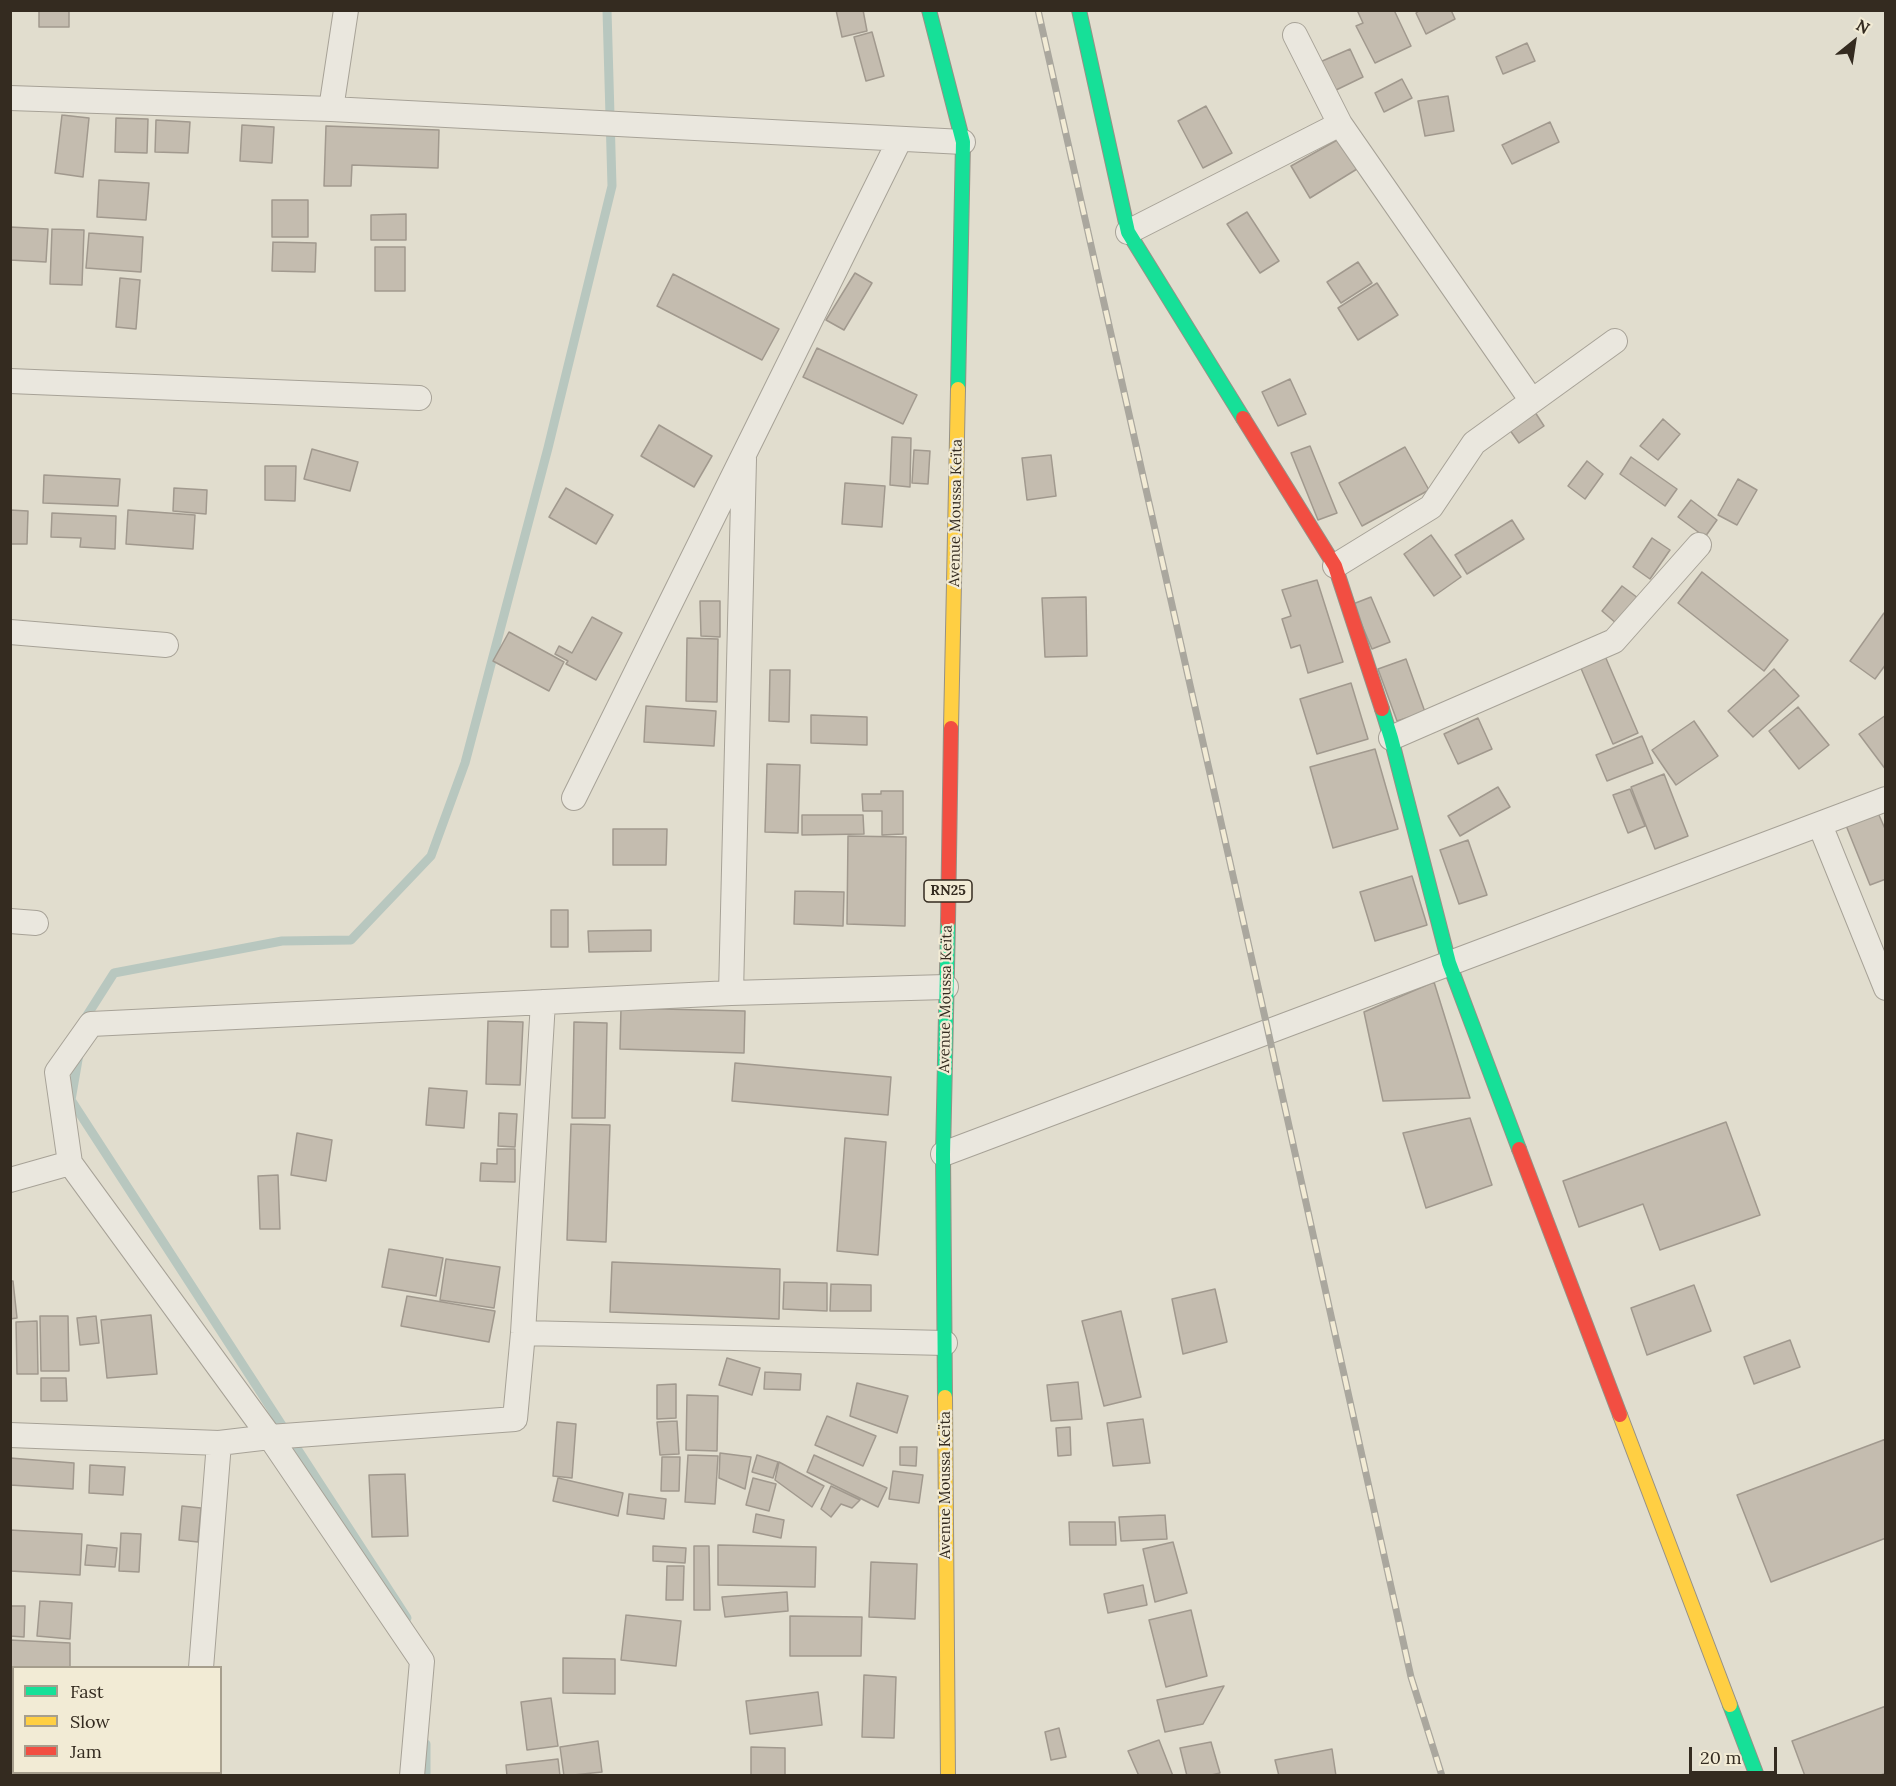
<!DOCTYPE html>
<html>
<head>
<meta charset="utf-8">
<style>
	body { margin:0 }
	#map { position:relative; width:1896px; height:1786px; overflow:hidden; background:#e1ddce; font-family:Lora,serif }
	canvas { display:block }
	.frame { position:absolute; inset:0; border:12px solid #342b20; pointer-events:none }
	.legend { position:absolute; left:12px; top:1666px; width:210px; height:108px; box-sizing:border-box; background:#f2ebd5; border:2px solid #a69e8d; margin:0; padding:8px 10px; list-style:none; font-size:18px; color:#342b20 }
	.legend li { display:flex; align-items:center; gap:12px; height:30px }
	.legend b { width:30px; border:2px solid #a69e8d }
	.north { position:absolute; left:1824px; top:12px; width:60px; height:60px; -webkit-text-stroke:4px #f2ebd5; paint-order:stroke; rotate:30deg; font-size:16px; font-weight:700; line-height:24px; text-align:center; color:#342b20 }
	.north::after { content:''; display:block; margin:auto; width:21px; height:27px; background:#342b20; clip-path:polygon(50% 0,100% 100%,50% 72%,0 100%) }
	.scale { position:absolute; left:1689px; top:1747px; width:88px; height:27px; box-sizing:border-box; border:3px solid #342b20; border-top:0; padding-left:8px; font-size:18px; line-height:21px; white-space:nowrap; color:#342b20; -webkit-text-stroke:4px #f2ebd5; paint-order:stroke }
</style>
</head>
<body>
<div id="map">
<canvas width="1896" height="1786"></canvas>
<div class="frame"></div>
<ul class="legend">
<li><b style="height:8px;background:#16e098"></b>Fast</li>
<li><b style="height:8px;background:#ffcf43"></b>Slow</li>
<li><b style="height:8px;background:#f24e42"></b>Jam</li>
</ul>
<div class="north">N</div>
<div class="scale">20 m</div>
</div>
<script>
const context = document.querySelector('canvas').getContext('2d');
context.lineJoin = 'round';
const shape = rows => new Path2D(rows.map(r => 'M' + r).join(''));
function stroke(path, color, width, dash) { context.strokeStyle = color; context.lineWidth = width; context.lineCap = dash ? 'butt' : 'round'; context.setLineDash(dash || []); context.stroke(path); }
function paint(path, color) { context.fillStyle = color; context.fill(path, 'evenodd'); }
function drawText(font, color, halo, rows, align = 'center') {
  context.font = font + ' Lora,serif'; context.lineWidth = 4.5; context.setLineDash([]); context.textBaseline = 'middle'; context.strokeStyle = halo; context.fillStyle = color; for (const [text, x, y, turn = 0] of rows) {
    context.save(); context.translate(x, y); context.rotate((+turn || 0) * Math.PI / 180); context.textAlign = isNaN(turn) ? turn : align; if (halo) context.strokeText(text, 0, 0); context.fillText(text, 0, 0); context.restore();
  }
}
const stream = shape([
	[85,1023,86,1017,114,973,282,941,351,940,431,856,465,763,548,448,612,186,607,10],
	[79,1054,71,1100,407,1618],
	[426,1744,426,1776]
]);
const building = shape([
	[39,10,69,10,69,27,39,27,39,10],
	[836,10,863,10,867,31,842,37,836,10],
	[1357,10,1394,10,1411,46,1375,63,1356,26,1363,23,1357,10],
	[1420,10,1451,10,1455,19,1426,34,1416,13,1420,10],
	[872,32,884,76,866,81,854,37,872,32],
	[1527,43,1535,61,1503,74,1496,57,1527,43],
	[1350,49,1363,77,1334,91,1320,62,1350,49],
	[1402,79,1412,98,1384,112,1375,93,1402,79],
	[1448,96,1454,131,1425,136,1418,101,1448,96],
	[1206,106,1232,153,1203,168,1178,121,1206,106],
	[62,115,89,118,83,177,55,173,62,115],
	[116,118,148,119,147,153,115,152,116,118],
	[156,120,190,122,188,153,155,152,156,120],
	[1550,122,1559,142,1512,164,1502,145,1550,122],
	[242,125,274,127,272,163,240,161,242,125],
	[326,126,439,130,438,168,352,165,351,186,324,186,326,126],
	[1339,139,1357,169,1310,198,1291,166,1339,139],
	[99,180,149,183,146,220,97,217,99,180],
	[272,200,308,200,308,237,272,237,272,200],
	[1247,212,1279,261,1260,273,1227,224,1247,212],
	[406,214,406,240,371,240,371,215,406,214],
	[10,227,48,229,46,262,10,260,10,227],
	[52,229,84,230,82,285,50,284,52,229],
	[89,233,143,237,141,272,86,268,89,233],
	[273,242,316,243,315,272,272,271,273,242],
	[375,247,405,247,405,291,375,291,375,247],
	[1358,262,1372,283,1341,303,1327,282,1358,262],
	[855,273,872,283,844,330,826,320,855,273],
	[673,274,779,329,762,360,657,306,673,274],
	[120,278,140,280,136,329,116,327,120,278],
	[1377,283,1398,315,1358,340,1338,308,1377,283],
	[817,348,917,395,903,424,803,377,817,348],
	[1290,379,1306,414,1278,426,1262,392,1290,379],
	[1533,409,1544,426,1519,443,1507,426,1533,409],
	[1663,419,1680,434,1658,460,1640,446,1663,419],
	[659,425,712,456,694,487,641,456,659,425],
	[892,437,911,438,910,487,890,485,892,437],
	[1310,446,1337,513,1318,520,1291,453,1310,446],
	[1405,447,1429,490,1362,526,1339,483,1405,447],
	[312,449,358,462,350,491,304,479,312,449],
	[914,450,930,451,928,484,912,483,914,450],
	[1051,455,1056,496,1027,500,1022,458,1051,455],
	[1631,457,1677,489,1665,506,1620,474,1631,457],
	[1587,461,1603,474,1585,499,1568,486,1587,461],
	[265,466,296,466,295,501,265,500,265,466],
	[44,475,120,479,118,506,43,503,44,475],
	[1738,479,1757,490,1737,525,1718,515,1738,479],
	[845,483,885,486,882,527,842,524,845,483],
	[174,488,207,490,206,514,173,511,174,488],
	[566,488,613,515,596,544,549,517,566,488],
	[1691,500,1717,520,1705,537,1678,517,1691,500],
	[10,510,28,511,27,544,10,544,10,510],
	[128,510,195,515,193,549,126,544,128,510],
	[52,513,116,516,115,549,80,547,81,538,51,537,52,513],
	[1512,520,1524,539,1467,574,1455,555,1512,520],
	[1431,535,1461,577,1434,596,1404,554,1431,535],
	[1652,538,1670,550,1650,579,1633,567,1652,538],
	[1702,572,1788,640,1764,671,1678,603,1702,572],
	[1317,580,1343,662,1308,673,1300,645,1291,648,1282,619,1291,616,1282,590,1317,580],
	[1622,586,1638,598,1617,624,1602,611,1622,586],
	[1086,597,1087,656,1045,657,1042,598,1086,597],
	[1371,597,1390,642,1372,649,1353,604,1371,597],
	[700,601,720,601,720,637,701,636,700,601],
	[1884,613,1886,614,1886,664,1875,679,1850,661,1884,613],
	[592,617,622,633,596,680,566,664,568,661,555,654,559,646,572,653,592,617],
	[509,632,564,662,549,691,493,661,509,632],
	[687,638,718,639,717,702,686,701,687,638],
	[1605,656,1638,733,1613,744,1580,666,1605,656],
	[1406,659,1425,712,1397,721,1378,669,1406,659],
	[1774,669,1799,696,1753,737,1728,711,1774,669],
	[770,670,790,670,789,722,769,721,770,670],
	[1351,683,1368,739,1317,754,1300,699,1351,683],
	[646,706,716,711,714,746,644,742,646,706],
	[1798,707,1829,745,1799,769,1769,731,1798,707],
	[811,715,867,717,867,745,811,743,811,715],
	[1886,715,1886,770,1859,734,1886,715],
	[1478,718,1492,749,1458,764,1444,734,1478,718],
	[1694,721,1718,756,1676,785,1652,750,1694,721],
	[1642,736,1653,763,1607,781,1596,755,1642,736],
	[1375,749,1398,829,1333,848,1310,767,1375,749],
	[767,764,800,765,798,833,765,832,767,764],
	[1664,774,1688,836,1655,849,1631,787,1664,774],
	[1498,787,1510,807,1460,836,1448,816,1498,787],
	[1630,789,1645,826,1628,833,1613,795,1630,789],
	[881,791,903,791,903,834,882,835,882,811,863,811,862,794,881,794,881,791],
	[1875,806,1886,831,1886,879,1870,885,1843,818,1875,806],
	[802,815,863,815,864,834,802,835,802,815],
	[613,829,667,829,666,865,613,865,613,829],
	[848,836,906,837,905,926,847,924,848,836],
	[1468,840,1487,895,1459,904,1440,850,1468,840],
	[1412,876,1427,925,1375,941,1360,892,1412,876],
	[795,891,844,892,843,926,794,924,795,891],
	[551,910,568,910,568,947,551,947,551,910],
	[651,930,651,951,589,952,588,931,651,930],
	[1434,982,1470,1098,1383,1101,1364,1012,1434,982],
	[621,1008,745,1011,744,1053,620,1049,621,1008],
	[488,1021,523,1022,520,1085,486,1084,488,1021],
	[574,1022,607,1023,605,1118,572,1118,574,1022],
	[735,1063,891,1077,888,1115,732,1101,735,1063],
	[429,1088,467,1091,464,1128,426,1125,429,1088],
	[499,1113,517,1114,515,1147,498,1146,499,1113],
	[1470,1118,1492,1185,1426,1208,1403,1133,1470,1118],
	[1726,1122,1760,1215,1660,1250,1643,1204,1579,1227,1563,1181,1726,1122],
	[571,1124,610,1125,606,1242,567,1240,571,1124],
	[297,1133,332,1140,326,1181,291,1175,297,1133],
	[845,1138,886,1142,878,1255,837,1251,845,1138],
	[497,1149,515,1149,515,1182,480,1181,481,1163,497,1164,497,1149],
	[278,1175,280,1229,260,1229,258,1176,278,1175],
	[389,1249,443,1258,436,1296,382,1287,389,1249],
	[446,1259,500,1267,494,1308,440,1300,446,1259],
	[612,1262,780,1269,779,1319,610,1312,612,1262],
	[10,1281,13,1281,17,1318,10,1319,10,1281],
	[784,1282,827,1283,827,1311,783,1309,784,1282],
	[831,1284,871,1285,871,1311,830,1311,831,1284],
	[1694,1285,1711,1331,1647,1355,1631,1308,1694,1285],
	[1215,1289,1227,1342,1183,1354,1172,1299,1215,1289],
	[407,1296,495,1311,489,1342,401,1326,407,1296],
	[1121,1311,1141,1397,1104,1406,1082,1321,1121,1311],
	[151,1315,157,1374,107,1378,101,1320,151,1315],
	[40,1316,68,1316,69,1371,41,1371,40,1316],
	[96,1316,99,1343,80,1345,77,1318,96,1316],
	[37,1321,38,1374,17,1374,16,1322,37,1321],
	[1790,1340,1800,1367,1754,1384,1744,1357,1790,1340],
	[727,1358,760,1368,752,1395,719,1385,727,1358],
	[765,1372,801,1374,800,1390,764,1389,765,1372],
	[41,1378,66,1378,67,1401,41,1401,41,1378],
	[1078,1382,1082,1419,1051,1421,1047,1385,1078,1382],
	[857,1383,908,1396,897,1433,850,1416,857,1383],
	[676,1384,676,1418,657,1419,657,1385,676,1384],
	[687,1395,718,1396,717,1451,686,1450,687,1395],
	[827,1416,876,1436,863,1466,815,1445,827,1416],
	[1143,1419,1150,1463,1113,1466,1107,1423,1143,1419],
	[677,1421,679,1454,660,1455,657,1422,677,1421],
	[557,1422,576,1424,572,1478,553,1476,557,1422],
	[1070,1427,1071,1455,1058,1456,1056,1428,1070,1427],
	[1886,1439,1886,1538,1771,1582,1737,1495,1886,1439],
	[900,1447,917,1447,916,1466,900,1465,900,1447],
	[720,1453,751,1457,745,1489,719,1478,720,1453],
	[688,1455,718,1456,715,1504,685,1502,688,1455],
	[757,1455,778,1462,773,1478,752,1472,757,1455],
	[814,1455,887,1488,878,1507,807,1472,814,1455],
	[662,1457,680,1457,679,1491,661,1491,662,1457],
	[10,1458,74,1463,73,1489,10,1485,10,1458],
	[779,1462,824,1486,812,1507,775,1480,779,1462],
	[90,1465,125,1467,123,1495,89,1493,90,1465],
	[893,1471,923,1475,919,1503,889,1499,893,1471],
	[405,1474,408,1536,372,1537,369,1475,405,1474],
	[558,1478,623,1493,618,1516,553,1501,558,1478],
	[753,1478,776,1484,769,1511,746,1505,753,1478],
	[831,1486,860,1500,852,1508,841,1504,831,1517,821,1509,831,1486],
	[629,1494,666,1499,664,1519,627,1514,629,1494],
	[182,1506,201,1508,198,1542,179,1540,182,1506],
	[756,1514,784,1520,781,1538,753,1532,756,1514],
	[1165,1515,1167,1539,1121,1541,1119,1517,1165,1515],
	[1069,1522,1115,1522,1116,1545,1070,1545,1069,1522],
	[10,1530,82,1534,80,1575,10,1571,10,1530],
	[121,1533,141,1534,139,1572,119,1571,121,1533],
	[1173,1542,1187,1593,1155,1602,1143,1549,1173,1542],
	[87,1545,117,1548,115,1567,85,1565,87,1545],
	[718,1545,816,1547,815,1587,718,1585,718,1545],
	[653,1546,686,1548,685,1563,653,1561,653,1546],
	[694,1546,709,1546,710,1610,694,1610,694,1546],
	[871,1562,917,1564,915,1619,869,1617,871,1562],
	[667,1566,684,1566,683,1600,666,1600,667,1566],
	[1143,1585,1147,1605,1108,1613,1104,1594,1143,1585],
	[787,1592,788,1611,725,1617,722,1597,787,1592],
	[40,1601,72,1603,70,1639,37,1636,40,1601],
	[10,1606,25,1606,24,1637,10,1636,10,1606],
	[1191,1610,1207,1676,1166,1687,1149,1620,1191,1610],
	[626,1615,681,1621,676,1666,621,1660,626,1615],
	[790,1616,862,1617,861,1656,790,1656,790,1616],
	[10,1640,70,1643,70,1668,14,1668,14,1671,10,1671,10,1640],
	[563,1658,615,1659,615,1694,563,1693,563,1658],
	[864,1675,896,1677,894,1738,862,1737,864,1675],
	[1224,1686,1203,1724,1165,1732,1157,1700,1224,1686],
	[818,1692,822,1725,750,1734,746,1701,818,1692],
	[551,1698,558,1746,527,1750,521,1702,551,1698],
	[1886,1706,1886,1773,1878,1776,1805,1776,1792,1741,1886,1706],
	[1059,1728,1066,1757,1051,1760,1045,1732,1059,1728],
	[10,1730,14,1730,14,1766,10,1766,10,1730],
	[1159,1740,1173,1776,1139,1776,1128,1751,1159,1740],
	[598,1741,602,1772,564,1776,560,1747,598,1741],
	[1211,1742,1220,1773,1207,1776,1187,1776,1180,1748,1211,1742],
	[751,1747,785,1748,785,1776,751,1776,751,1747],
	[1332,1749,1336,1776,1279,1776,1275,1760,1332,1749],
	[558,1759,560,1776,507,1776,506,1765,558,1759]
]);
const street = shape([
	[1295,35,1340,124,1532,401],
	[10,98,331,109,963,142],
	[331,109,346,10],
	[1128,232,1340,124],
	[10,381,419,398],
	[1335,566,1431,507,1474,443,1615,341],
	[10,632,166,645],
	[1391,738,1614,641,1699,545],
	[574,798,900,139],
	[1820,825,1886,988],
	[10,921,36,923],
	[731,993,744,459],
	[943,1154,1886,799],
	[10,1180,70,1163],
	[523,1333,945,1343],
	[10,1435,219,1443,270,1437,515,1419,523,1333,543,1002],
	[201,1668,219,1443],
	[193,1776,193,1772],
	[412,1776,422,1661,270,1437,70,1163,57,1072,91,1024,731,993,946,987]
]);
const fast = shape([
	[929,10,963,142,958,389],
	[1079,10,1128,232,1243,418],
	[1382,709,1391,738,1449,963,1519,1149],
	[945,1397,943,1154,948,922],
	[1730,1705,1757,1776]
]);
const slow = shape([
	[951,728,958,389],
	[945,1397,948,1776],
	[1620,1415,1730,1705]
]);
const jam = shape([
	[1243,418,1335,566,1382,709],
	[948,922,951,728],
	[1519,1149,1620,1415]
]);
const rail = shape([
	[1038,10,1268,1031,1411,1677,1442,1776]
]);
const shields = [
	[948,891,48]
];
const shieldNames = [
	["RN25",948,891]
];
const streetNames = [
	["Avenue Moussa Keïta",956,513,-89],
	["Avenue Moussa Keïta",946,999,-89],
	["Avenue Moussa Keïta",946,1485,-90]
];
stroke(stream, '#b8c7bf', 9);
paint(building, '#c4bcaf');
stroke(building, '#a1998e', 1.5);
stroke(street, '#a7a297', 26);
stroke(fast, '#969186', 16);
stroke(slow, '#969186', 16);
stroke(jam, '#969186', 16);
stroke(street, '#eae7de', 24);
stroke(fast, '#16e098', 14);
stroke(slow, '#ffcf43', 14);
stroke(jam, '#f24e42', 14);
stroke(rail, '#aaa79e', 7);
stroke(rail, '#f2ebd5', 4.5, [14]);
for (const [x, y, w] of shields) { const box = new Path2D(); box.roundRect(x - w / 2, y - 11, w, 22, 4.5); context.fillStyle = '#f2ebd5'; context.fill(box); stroke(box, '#342b20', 1.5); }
drawText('bold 14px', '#342b20', null, shieldNames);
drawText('15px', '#342b20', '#f2ebd5', streetNames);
</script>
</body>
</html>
